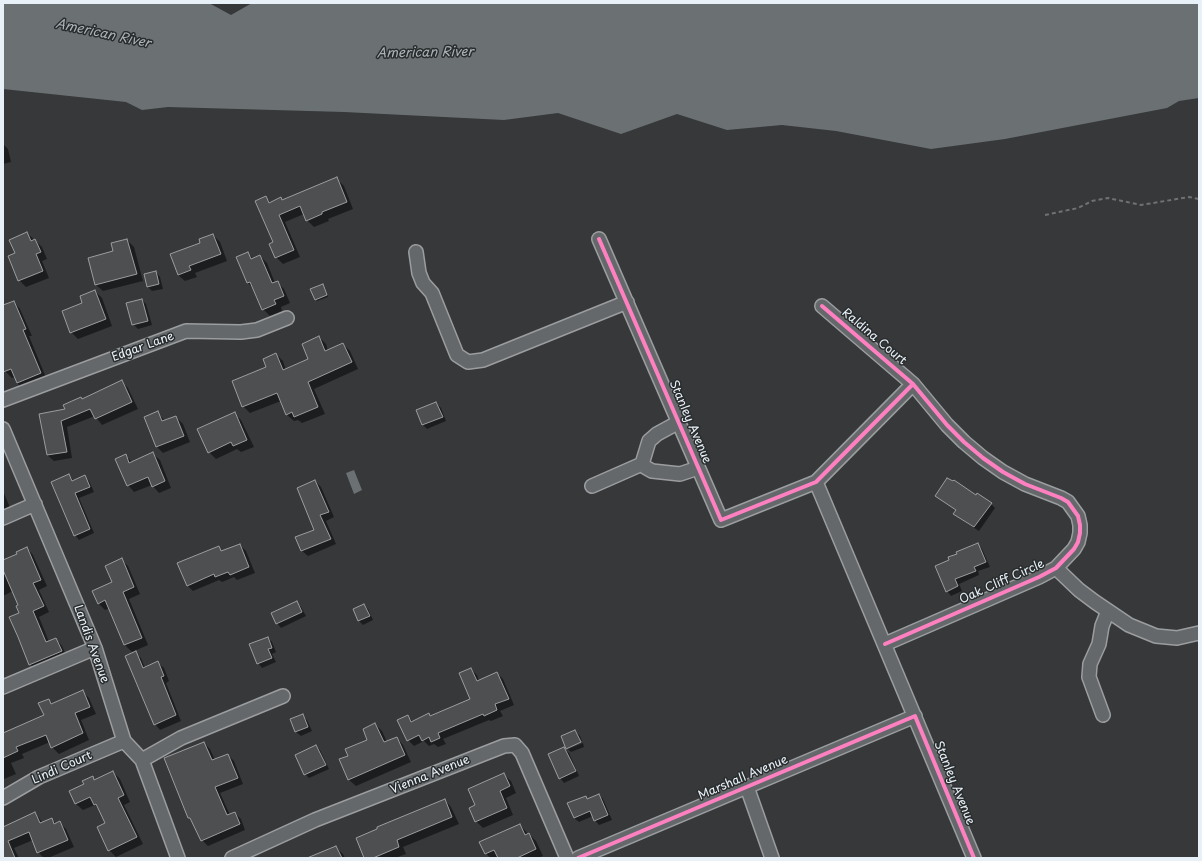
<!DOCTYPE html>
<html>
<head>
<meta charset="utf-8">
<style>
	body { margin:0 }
	#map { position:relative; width:1202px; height:861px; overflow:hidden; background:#363839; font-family:"Playpen Sans",sans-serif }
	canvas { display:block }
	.frame { position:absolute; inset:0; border:4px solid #e8f1f8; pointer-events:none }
</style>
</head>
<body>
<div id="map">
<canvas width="1202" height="861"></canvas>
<div class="frame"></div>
</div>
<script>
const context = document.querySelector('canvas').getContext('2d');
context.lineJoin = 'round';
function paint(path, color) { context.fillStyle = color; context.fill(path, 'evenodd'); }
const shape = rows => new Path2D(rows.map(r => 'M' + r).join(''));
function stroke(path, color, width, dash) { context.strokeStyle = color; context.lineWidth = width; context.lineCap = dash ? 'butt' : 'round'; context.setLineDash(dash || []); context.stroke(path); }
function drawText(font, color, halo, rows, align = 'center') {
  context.font = font + ' "Playpen Sans",sans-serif'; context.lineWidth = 3; context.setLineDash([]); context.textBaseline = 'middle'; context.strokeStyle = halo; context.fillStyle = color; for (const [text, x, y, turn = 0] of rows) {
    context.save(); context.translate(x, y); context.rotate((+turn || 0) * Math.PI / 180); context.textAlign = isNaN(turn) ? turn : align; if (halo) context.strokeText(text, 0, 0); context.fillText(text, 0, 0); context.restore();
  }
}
const water = shape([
	[3,3,209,3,231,15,252,3,1199,3,1199,98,1179,101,1167,108,1005,139,931,149,836,131,782,125,727,130,677,114,621,134,558,113,504,120,344,112,168,107,142,110,126,102,3,89],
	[354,470,362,490,354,494,346,473]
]);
const shadow = shape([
	[3,144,8,149,11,162,3,164],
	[337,179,344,186,353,209,328,219,329,221,314,227,307,220,304,214,285,222,300,257,283,264,276,257,265,197,271,203,281,199,283,201],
	[27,233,42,247,47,259,42,261,49,278,26,287,19,280],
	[213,235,220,242,227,261,195,273,197,277,185,281,178,275,202,244],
	[127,240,134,247,143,281,103,291,96,285],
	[247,253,254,259,260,256,267,263,275,283,277,282,284,289,290,303,281,307,282,311,270,316,263,309,254,289,248,283],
	[156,272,160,277,163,289,152,291,148,287],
	[323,285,328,297,317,301,316,299],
	[95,291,102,298,112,326,78,339,71,332,84,304],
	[142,300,146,304,152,325,138,329,133,324],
	[14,302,20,309,32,336,29,336,47,380,24,390,17,383,15,377,12,378,5,371,3,367,3,306],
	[319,337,326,344,328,351,343,344,350,351,358,369,314,389,325,414,302,423,298,420,294,421,287,415,281,401,250,413,243,406,276,354,283,361,286,370,310,360],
	[121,381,128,388,138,409,102,425,95,416,67,427,72,458,54,461,47,455,40,414,66,410,83,400],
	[436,403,441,408,446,421,427,429,423,425,417,411],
	[157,412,165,421,176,417,183,424,190,442,163,453,157,447],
	[234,413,241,420,254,447,241,452,237,449,216,459,209,452],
	[153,454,160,460,171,488,159,493,152,485,134,492,128,485,126,456,132,462],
	[69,475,74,481,84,476,89,481,94,492,79,498,94,533,79,540,75,535],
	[315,481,321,487,334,517,326,521,336,544,308,556,302,551,315,530],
	[3,491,11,510,3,513],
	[937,496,976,496,991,504,995,508,979,531,959,518,955,514,957,511],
	[978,544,982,549,990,567,978,571,979,575,959,584,962,591,951,596,947,591,951,561,958,554],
	[240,545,246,551,255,573,237,580,234,577,222,582,219,580,193,591,187,585,219,548,223,552],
	[27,548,33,555,47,586,39,590,49,612,39,617,49,642,56,639,62,646,67,657,36,670,30,664,20,606,13,591,3,596,3,561,19,554],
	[121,559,128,566,140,594,129,599,148,645,132,652,125,645,110,608,105,610,98,603,113,583],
	[297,603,301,607,306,616,281,628,277,623],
	[364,605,368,609,373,620,363,625,359,621],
	[268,638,272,642,276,652,272,654,276,662,262,668,258,663],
	[136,653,141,658,145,668,158,663,164,668,169,681,166,683,181,721,160,730,155,724],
	[471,669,477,675,479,681,497,673,503,679,514,705,500,711,503,716,491,721,489,720,443,739,446,744,438,747,434,744,429,746,424,741,414,746,408,740,408,716,413,722,431,717,471,700],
	[83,692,89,698,96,714,81,720,89,740,59,754,52,747,50,742,22,754,24,758,11,763,16,774,4,779,3,778,3,734,45,716,48,700,53,704],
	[302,715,307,720,312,731,301,736,296,732,291,720],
	[375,724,382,731,387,742,397,738,403,745,411,762,356,786,349,780,349,756,369,741],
	[575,731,580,736,582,741,568,747,568,749,567,748],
	[204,743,210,749,215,760,228,755,234,761,243,784,220,793,230,815,235,813,241,819,245,830,208,846,202,840,194,822,189,818],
	[583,743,584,747,571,752,568,749],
	[316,746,320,750,329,769,309,778,305,774],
	[564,748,569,753,579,776,564,783,560,778],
	[113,772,120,779,130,802,124,805,143,844,116,857,109,850,107,824,100,810,95,805,83,810,76,804,85,784,93,778,96,781],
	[504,775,511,781,516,793,506,798,513,815,483,828,476,821,476,806],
	[599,795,603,799,612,820,599,825,595,820,593,816,579,822,574,818,585,797,588,800],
	[445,800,451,807,459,824,403,847,406,854,395,858,366,858],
	[35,813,43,823,52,819,56,824,59,822,66,829,74,847,48,858,44,858,38,852,33,840,14,848,19,858,3,858,3,828],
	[520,825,528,834,529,834,536,841,543,856,538,858,490,858,486,853],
	[336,847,343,854,345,858,310,858]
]);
const building = shape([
	[337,177,347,202,322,212,322,214,306,221,300,206,279,215,294,250,275,258,269,244,273,242,255,201,266,196,269,203,281,197,282,200,337,177],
	[27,232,31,241,35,239,41,252,36,254,43,271,18,281,8,256,15,253,9,240,27,232],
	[213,234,221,254,189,266,191,270,178,275,170,254,200,243,199,239,213,234],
	[127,239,137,274,95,285,88,258,113,251,111,243,127,239],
	[248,252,251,259,260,255,272,283,278,281,284,296,274,300,276,304,262,310,250,282,247,283,236,257,248,252],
	[156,271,159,284,147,287,144,274,156,271],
	[323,284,327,295,315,300,310,289,323,284],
	[95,290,106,319,70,333,62,311,82,303,80,296,95,290],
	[142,299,148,321,132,325,126,303,142,299],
	[14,301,26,329,23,330,41,373,17,383,11,369,3,372,3,305,14,301],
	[319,336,325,351,343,343,352,362,308,382,318,407,294,417,292,412,286,415,277,393,242,407,232,381,266,367,263,359,276,353,283,370,308,359,302,344,319,336],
	[122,380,132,402,95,419,90,409,61,421,67,452,47,455,39,414,65,409,63,405,81,397,82,399,122,380],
	[436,402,443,417,422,425,416,410,436,402],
	[158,411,162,421,176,416,184,436,156,447,144,417,158,411],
	[235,412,247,440,233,446,231,442,208,453,197,429,235,412],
	[153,452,165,481,152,487,148,477,127,486,115,459,126,454,129,463,153,452],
	[69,474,72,481,85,475,90,487,75,493,90,529,74,536,51,482,69,474],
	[947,478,953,481,954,480,976,495,977,493,992,503,974,527,953,514,956,510,935,496,947,478],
	[315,480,329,512,320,515,331,539,301,551,295,537,314,530,297,488,315,480],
	[978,543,986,562,974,567,976,571,955,579,958,586,946,592,935,566,949,560,948,557,957,554,956,552,978,543],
	[240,544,249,567,230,575,228,572,215,577,214,574,187,586,177,563,219,546,221,551,240,544],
	[27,547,41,580,33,583,44,606,33,611,46,642,56,638,62,651,29,665,18,637,9,617,19,613,16,606,18,605,3,570,3,560,17,554,16,552,27,547],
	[122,558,134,587,123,592,142,638,124,645,105,600,98,604,92,591,112,582,105,566,122,558],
	[297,601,302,612,276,624,271,613,297,601],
	[364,604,370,616,358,621,353,609,364,604],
	[268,637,272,648,268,649,272,658,257,664,249,644,268,637],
	[136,651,143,668,158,661,164,676,161,677,176,715,154,725,125,656,136,651],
	[471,668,477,681,497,672,509,699,495,704,497,710,484,716,483,714,438,733,440,738,431,742,429,737,422,741,419,735,407,741,397,720,408,715,411,722,429,713,430,716,470,699,459,673,471,668],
	[83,690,90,707,75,713,83,733,51,748,46,735,16,747,18,751,3,758,3,733,44,715,38,703,49,699,51,704,83,690],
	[303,714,308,727,295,732,290,719,303,714],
	[375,723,384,742,397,737,405,755,348,780,339,759,348,756,345,749,367,740,363,729,375,723],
	[575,730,581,742,566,749,561,736,575,730],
	[204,742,212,760,228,754,238,778,215,787,227,815,235,812,240,824,201,841,190,818,188,818,164,758,204,742],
	[316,745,326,765,304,775,295,755,316,745],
	[564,747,576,771,559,779,548,754,564,747],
	[113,771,124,795,118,798,137,837,108,851,97,827,105,823,96,804,94,805,90,797,75,804,69,791,84,784,82,781,93,776,94,780,113,771],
	[504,773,510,786,500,791,507,808,475,822,469,808,475,805,468,789,504,773],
	[599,794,608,815,594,821,590,811,574,818,567,803,586,796,587,799,599,794],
	[445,799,452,817,397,840,399,847,373,858,364,858,356,838,377,829,377,827,445,799],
	[35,812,40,823,52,818,54,824,60,821,68,840,37,853,29,832,8,841,15,858,3,858,3,827,35,812],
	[520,824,525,835,529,833,536,849,517,858,498,858,494,850,485,854,479,842,520,824],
	[336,846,342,858,307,858,336,846]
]);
const path = shape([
	[1045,215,1078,208,1092,201,1108,198,1141,205,1189,197,1199,199]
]);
const minor = shape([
	[599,239,721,520,816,482,913,384],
	[416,252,419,273,423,283,432,293,457,355,468,362,483,360,627,302],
	[822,306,913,384,947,425,964,442,983,458,1003,472,1025,484,1061,498,1068,502,1078,516,1080,525,1080,533,1078,542,1074,549,1056,568,1039,577,885,644],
	[3,400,186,331,241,332,257,330,287,318],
	[679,422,657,434,649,441,642,464,645,467,652,471,680,474,698,468],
	[3,429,95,648,124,741,142,760,178,858],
	[816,482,974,858],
	[592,486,642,464],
	[3,518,35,504],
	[1056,568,1079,590,1095,602,1129,625,1156,636,1177,638,1199,633],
	[3,687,95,648],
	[1103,715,1089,677,1090,664,1099,644,1102,626,1108,611],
	[142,760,181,738,283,696],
	[747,787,772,858],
	[3,798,39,777,124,741],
	[232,858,315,820,504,746,515,745,522,753,567,858],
	[578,858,915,716]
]);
const cycleway = shape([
	[599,239,721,520,816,482,913,384],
	[822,306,913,384,947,425,964,442,983,458,1003,472,1025,484,1061,498,1068,502,1078,516,1080,525,1080,533,1078,542,1074,549,1056,568,1039,577,885,644],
	[578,858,915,716,974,858]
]);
const streetNames = [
	["Raldina Court",874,337,40],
	["Edgar Lane",143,347,-20],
	["Stanley Avenue",690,422,67],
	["Oak Cliff Circle",1002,582,-24],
	["Landis Avenue",91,644,70],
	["Lindi Court",62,768,-24],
	["Vienna Avenue",430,775,-22],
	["Marshall Avenue",743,778,-23],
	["Stanley Avenue",954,783,68]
];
const waterNames = [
	["American River",103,34,12],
	["American River",425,53,-1]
];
paint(water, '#6b7073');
paint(shadow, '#0007');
paint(building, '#4e4f50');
stroke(building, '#9b9d9f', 1);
stroke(minor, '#9b9d9f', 16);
stroke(path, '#6f7172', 2, [4, 3]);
stroke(minor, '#65686b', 13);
stroke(cycleway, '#ff80c0', 4);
drawText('12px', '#e8f1f8', '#2a2d2e', streetNames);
drawText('italic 13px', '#acb3b8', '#2a2d2e', waterNames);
</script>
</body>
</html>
